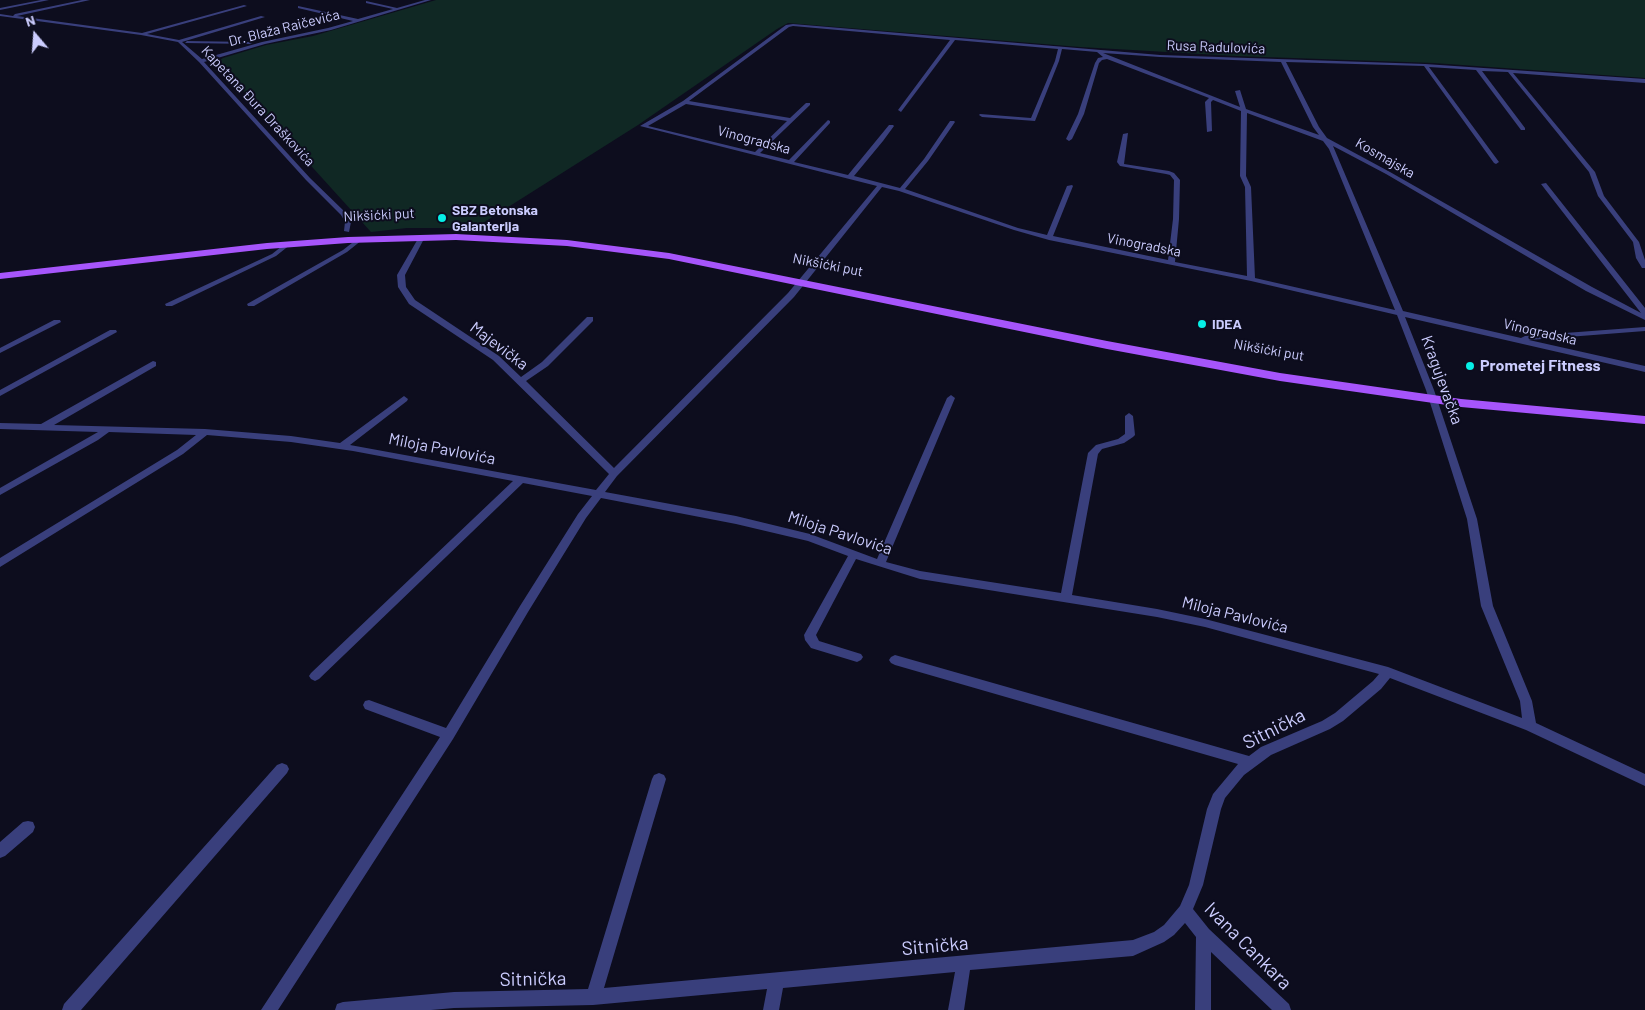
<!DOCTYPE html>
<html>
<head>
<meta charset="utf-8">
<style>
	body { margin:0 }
	#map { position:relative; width:1645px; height:1010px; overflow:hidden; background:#0d0d1e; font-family:Barlow,sans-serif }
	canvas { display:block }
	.north { position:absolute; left:10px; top:10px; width:50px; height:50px; -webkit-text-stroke:4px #0d0d1e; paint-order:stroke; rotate:342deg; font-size:14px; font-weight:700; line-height:20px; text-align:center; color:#cbccfe }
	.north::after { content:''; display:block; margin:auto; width:18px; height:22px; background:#cbccfe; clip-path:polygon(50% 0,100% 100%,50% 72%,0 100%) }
</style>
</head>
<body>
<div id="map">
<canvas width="1645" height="1010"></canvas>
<div class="north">N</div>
</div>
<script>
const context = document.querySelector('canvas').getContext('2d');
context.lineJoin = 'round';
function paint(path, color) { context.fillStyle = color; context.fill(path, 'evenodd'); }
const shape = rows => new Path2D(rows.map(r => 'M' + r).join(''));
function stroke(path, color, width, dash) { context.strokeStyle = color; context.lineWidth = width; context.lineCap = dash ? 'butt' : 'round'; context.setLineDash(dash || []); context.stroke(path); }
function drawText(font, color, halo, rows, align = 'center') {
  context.font = font + ' Barlow,sans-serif'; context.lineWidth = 4; context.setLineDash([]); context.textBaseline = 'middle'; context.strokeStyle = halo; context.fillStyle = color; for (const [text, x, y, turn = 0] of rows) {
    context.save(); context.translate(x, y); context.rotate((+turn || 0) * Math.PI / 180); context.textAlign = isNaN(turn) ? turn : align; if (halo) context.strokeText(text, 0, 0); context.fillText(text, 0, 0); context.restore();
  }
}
const green = shape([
	[436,0,1645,0,1645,78,1434,63,1236,56,1080,47,788,23,777,29,638,125,475,228,407,228,371,232,217,62,223,58,266,45,313,36]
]);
const street = shape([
	[41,0,49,0,0,10,0,8,41,0],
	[82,0,90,0,17,16,142,33,244,5,247,6,147,34,179,40,261,16,265,17,182,42,202,59,262,42,328,28,353,21,298,8,298,6,358,19,393,9,366,3,366,1,397,8,425,0,431,0,331,30,265,44,204,62,310,178,346,213,351,222,349,232,344,231,345,222,341,215,306,180,199,62,178,42,141,35,0,16,0,14,13,16,15,14,82,0],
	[793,24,1160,55,1425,64,1645,79,1645,83,1513,73,1595,172,1604,196,1639,242,1645,260,1645,268,1642,268,1636,258,1633,242,1598,196,1589,172,1508,72,1482,71,1525,128,1525,130,1521,130,1476,70,1429,67,1499,162,1496,164,1494,163,1424,66,1286,62,1319,127,1327,138,1390,172,1592,287,1641,313,1541,184,1546,183,1645,308,1645,320,1586,291,1386,174,1333,146,1403,311,1521,338,1525,336,1645,327,1645,331,1529,340,1645,366,1645,372,1405,317,1434,390,1477,519,1493,606,1532,701,1536,723,1645,774,1645,786,1526,730,1390,678,1381,689,1343,721,1330,729,1271,755,1244,775,1225,798,1221,809,1203,885,1193,909,1209,929,1289,1004,1291,1010,1272,1010,1211,952,1211,1010,1195,1010,1196,937,1185,923,1174,935,1164,942,1133,956,970,970,964,1010,948,1010,955,972,783,988,779,1010,763,1010,767,989,593,1005,454,1008,431,1010,335,1010,337,1004,343,1002,454,992,588,989,652,779,654,775,659,773,664,775,666,779,604,988,1133,940,1154,932,1164,925,1180,906,1189,885,1207,809,1213,794,1238,764,895,665,891,663,889,660,891,657,895,655,1249,756,1261,747,1322,721,1335,713,1373,681,1379,674,1205,627,1157,617,920,579,856,559,816,635,819,641,861,654,863,657,861,660,857,662,811,648,805,640,804,635,848,556,808,541,736,524,601,498,586,518,528,612,453,739,278,1010,261,1010,440,737,365,709,363,705,365,701,369,700,446,728,520,606,578,514,592,496,523,483,319,679,315,681,311,679,309,676,311,673,513,481,353,451,291,442,207,435,183,454,0,567,0,558,177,450,196,435,109,432,98,440,0,495,0,488,98,432,0,429,0,423,41,424,153,361,156,362,156,366,54,425,205,429,291,436,340,443,404,396,408,399,407,401,350,445,596,490,609,474,493,360,409,304,398,287,397,275,419,237,424,236,425,237,405,275,406,287,415,300,499,356,521,377,542,362,587,317,593,317,593,321,548,366,526,381,614,468,788,293,877,186,640,126,683,101,786,25,793,24],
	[793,26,950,40,898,110,901,112,955,40,1058,49,1055,61,1031,118,980,114,979,115,982,117,1035,121,1059,61,1062,49,1097,52,1103,57,1098,58,1095,63,1078,114,1066,139,1069,141,1072,139,1084,114,1099,63,1102,60,1107,59,1209,98,1205,102,1207,132,1212,131,1211,102,1213,100,1241,111,1240,176,1245,187,1247,276,1175,262,1179,219,1180,180,1174,173,1169,171,1124,164,1128,133,1123,134,1117,162,1120,166,1166,174,1170,175,1174,180,1173,219,1168,260,1053,236,1073,186,1072,185,1067,186,1047,235,1018,228,905,189,928,161,955,122,954,121,950,121,924,159,900,188,854,176,883,141,894,126,893,125,889,125,848,175,794,162,830,123,830,121,828,120,789,160,760,153,810,105,810,103,806,103,790,118,689,101,789,27,793,26],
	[1103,53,1160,57,1281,62,1313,127,1319,135,1246,109,1240,90,1235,91,1240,107,1103,53],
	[686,104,787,121,755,152,648,126,686,104],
	[1247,113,1323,141,1329,149,1395,310,1255,278,1251,187,1246,176,1247,113],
	[882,187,899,191,1014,230,1049,240,1251,281,1397,315,1426,390,1467,519,1481,606,1520,701,1522,718,1388,667,1205,619,1157,609,1072,595,1098,454,1102,449,1124,443,1133,437,1135,435,1133,416,1129,413,1125,416,1125,434,1118,439,1096,445,1088,453,1061,593,920,571,886,562,955,398,951,395,947,398,877,559,810,534,736,516,605,492,617,476,794,297,882,187],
	[187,41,250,42,252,43,250,44,185,43,187,41],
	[357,239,362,240,347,252,254,306,248,306,247,304,343,250,357,239],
	[286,243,291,244,276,256,172,306,166,306,165,304,272,254,286,243],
	[54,320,60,320,61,322,0,353,0,348,54,320],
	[110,330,116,330,117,332,0,396,0,390,110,330],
	[282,763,287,765,289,769,287,773,81,1010,62,1010,64,1004,277,765,282,763],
	[28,821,33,822,35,827,33,832,5,856,0,858,0,842,23,822,28,821]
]);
const primary = shape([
	[456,234,567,240,669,253,1107,341,1280,373,1461,399,1645,416,1645,424,1461,407,1280,381,1107,349,669,259,567,246,456,240,348,243,267,249,0,279,0,273,267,243,348,237,456,234]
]);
const markers = [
	[442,218,5,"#06efe6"],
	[1202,324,5,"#06efe6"],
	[1470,366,5,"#06efe6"]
];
const farStreetnames = [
	["Dr. Blaža Raičevića",284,28,-14],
	["Rusa Radulovića",1216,47,2],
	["Kapetana Đura Draškovića",258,106,47],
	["Vinogradska",754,140,15],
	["Kosmajska",1385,158,30],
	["Nikšićki put",379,215,-3],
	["Vinogradska",1144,245,11],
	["Nikšićki put",828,265,11],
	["Vinogradska",1540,332,13],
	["Nikšićki put",1269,350,10]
];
const farPoinames = [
	["SBZ Betonska",452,210],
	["Galanterija",452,226],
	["IDEA",1212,324]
];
const streetNames = [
	["Majevička",499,346,37],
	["Kragujevačka",1442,380,70],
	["Miloja Pavlovića",442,449,11],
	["Miloja Pavlovića",840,533,18],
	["Miloja Pavlovića",1235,615,14]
];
const poiNames = [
	["Prometej Fitness",1480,366]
];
const nearStreetnames = [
	["Sitnička",1274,729,-27],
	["Sitnička",935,946,-5],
	["Ivana Cankara",1248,946,45],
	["Sitnička",533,979,-1]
];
paint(green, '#102824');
paint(street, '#393f7c');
paint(primary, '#a655fb');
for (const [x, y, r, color] of markers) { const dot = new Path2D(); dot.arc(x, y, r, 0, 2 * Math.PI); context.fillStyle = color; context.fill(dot); stroke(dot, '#0d0d1e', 2); }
drawText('14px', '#cbccfe', '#0d0d1e', farStreetnames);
drawText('bold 14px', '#cbccfe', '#0d0d1e', farPoinames, 'left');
drawText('16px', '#cbccfe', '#0d0d1e', streetNames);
drawText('bold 16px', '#cbccfe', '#0d0d1e', poiNames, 'left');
drawText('19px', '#cbccfe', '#0d0d1e', nearStreetnames);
</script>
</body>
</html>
